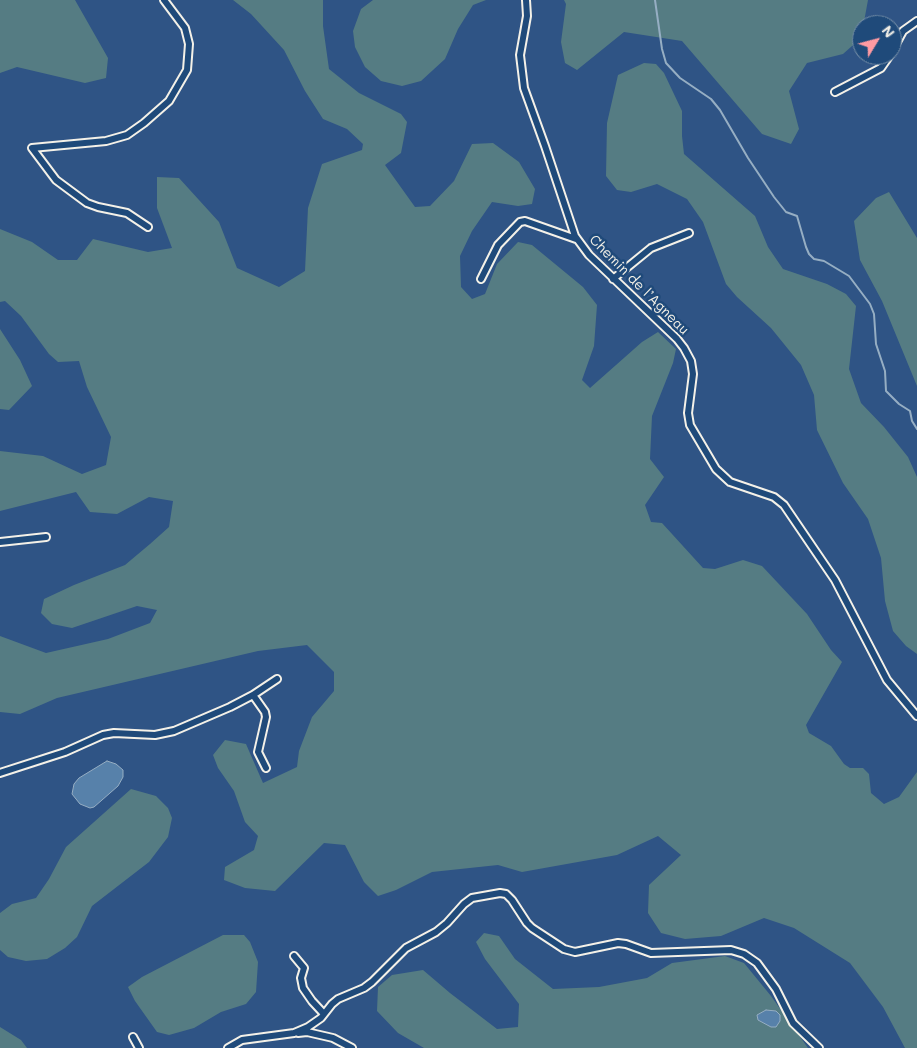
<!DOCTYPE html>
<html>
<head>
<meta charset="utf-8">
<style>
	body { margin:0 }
	#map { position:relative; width:917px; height:1048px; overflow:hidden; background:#2f5485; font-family:Mali,sans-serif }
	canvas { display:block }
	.north { position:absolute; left:852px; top:15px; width:50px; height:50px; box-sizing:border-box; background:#1f4a7a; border:1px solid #748da6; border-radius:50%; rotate:53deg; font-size:14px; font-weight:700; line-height:20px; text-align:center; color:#f4f1e8 }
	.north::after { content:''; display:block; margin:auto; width:18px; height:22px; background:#ff9aa2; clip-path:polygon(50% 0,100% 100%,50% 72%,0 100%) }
</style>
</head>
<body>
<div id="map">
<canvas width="917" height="1048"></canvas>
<div class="north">N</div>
</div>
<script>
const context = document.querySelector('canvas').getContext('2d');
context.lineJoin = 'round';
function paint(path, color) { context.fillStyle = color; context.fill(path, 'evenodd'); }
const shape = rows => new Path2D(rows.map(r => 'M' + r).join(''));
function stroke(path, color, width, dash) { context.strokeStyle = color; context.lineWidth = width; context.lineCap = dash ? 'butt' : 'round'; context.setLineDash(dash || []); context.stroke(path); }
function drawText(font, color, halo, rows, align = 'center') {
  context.font = font + ' Mali,sans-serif'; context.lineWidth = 5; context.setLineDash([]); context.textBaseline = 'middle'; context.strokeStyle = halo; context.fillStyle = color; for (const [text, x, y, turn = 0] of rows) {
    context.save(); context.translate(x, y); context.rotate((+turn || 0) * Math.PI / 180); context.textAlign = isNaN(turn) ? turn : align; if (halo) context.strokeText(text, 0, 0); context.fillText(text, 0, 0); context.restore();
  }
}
const green = shape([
	[0,0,75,0,108,58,106,78,85,83,17,67,0,73],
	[233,0,323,0,323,26,329,69,359,93,401,114,407,122,401,153,385,165,415,207,430,206,454,181,472,144,493,143,519,162,535,189,532,204,518,206,492,202,472,231,460,256,461,287,472,299,485,294,497,264,518,242,532,245,583,287,597,305,594,346,582,380,590,388,642,342,658,332,676,349,673,363,652,416,650,459,664,477,645,505,651,522,662,523,703,568,715,569,743,560,762,566,807,614,831,650,842,662,806,725,809,733,831,746,844,764,850,768,863,768,869,774,871,793,884,804,899,797,917,772,917,1048,905,1048,883,1007,850,963,794,928,764,918,721,936,685,939,661,933,648,913,649,885,681,855,658,836,617,855,522,872,498,865,432,872,396,890,378,896,364,882,345,845,324,843,275,891,245,888,224,880,225,867,254,850,258,836,245,822,234,791,218,768,213,755,225,740,246,744,263,783,297,767,299,751,312,717,334,691,334,672,307,645,258,651,57,698,20,714,0,712,0,636,46,653,108,639,150,623,157,610,137,606,72,628,52,624,41,613,44,599,74,585,125,565,150,544,169,527,173,501,149,497,117,514,90,512,76,492,0,511,0,451,43,456,82,474,106,465,111,437,87,387,79,361,58,362,49,354,21,316,5,301,0,302,0,229,32,242,58,260,77,260,93,239,148,252,172,248,157,208,157,177,179,178,219,222,237,268,279,287,305,271,308,208,322,164,362,150,363,144,347,129,323,119,305,91,284,50,251,14],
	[373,0,486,0,473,5,458,29,445,59,421,81,402,86,381,81,365,67,355,47,353,31,361,9],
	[564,0,868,0,861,38,843,54,807,63,789,91,799,129,791,144,762,134,682,41,624,32,577,70,565,63,561,42,566,4],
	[644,63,656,64,664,73,682,111,682,136,684,154,755,216,768,247,783,269,827,284,846,294,856,306,849,369,861,403,884,427,908,457,917,477,917,654,906,646,893,631,885,601,881,558,868,519,843,483,817,430,814,395,801,365,771,328,737,297,726,284,703,222,687,199,657,184,631,192,617,190,606,176,607,123,618,75],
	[889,192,917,238,917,386,882,301,860,260,854,221,876,198],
	[0,329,20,360,32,386,9,410,0,409],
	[131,789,156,796,168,808,172,818,168,837,149,862,92,906,77,937,65,948,47,959,26,961,8,957,0,950,0,913,12,904,36,898,49,879,66,847],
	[484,933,499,936,515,959,553,989,599,987,647,978,672,963,725,956,744,963,771,996,808,1048,424,1048,398,1033,377,1011,378,987,392,975,423,970,450,993,497,1029,518,1027,519,1004,485,959,476,942],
	[223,935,244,935,250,942,258,962,256,992,246,1004,221,1012,194,1028,169,1035,157,1032,135,1001,128,987,142,977],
	[0,1027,21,1040,27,1048,0,1048]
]);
const water = shape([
	[107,761,116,764,123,770,123,777,118,786,94,807,90,808,80,804,72,794,74,784,79,778,107,761],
	[766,1010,776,1011,780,1015,780,1021,776,1027,771,1027,758,1020,757,1015,766,1010]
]);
const stream = shape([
	[655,0,662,49,666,63,680,78,711,99,720,110,748,158,774,197,786,212,797,216,806,247,809,254,814,259,824,261,849,276,870,304,874,314,876,344,885,371,886,391,899,404,910,411,912,421,917,429]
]);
const minor = shape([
	[526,0,527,16,520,55,524,88,545,146,575,236,589,255,677,339,684,348,691,361,693,374,688,413,690,425,716,469,730,482,774,497,784,505,835,580,887,680,917,716],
	[892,51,903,31,917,21],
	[835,92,881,68,890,55],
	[148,227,127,213,98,207,87,203,56,180,32,148,106,141,127,135,144,123,169,101,187,70,189,44,185,28,164,0],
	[481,279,498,245,520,222,525,221,576,239],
	[613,279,651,248,689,233],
	[0,542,46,537],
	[253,695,265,712,266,717,258,752,266,768],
	[0,773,65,752,103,735,114,733,155,735,174,731,230,707,253,695,277,679],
	[294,956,304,968,301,978,303,988,312,1001,324,1014],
	[298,1033,307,1032,333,1038,352,1048],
	[133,1037,139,1048],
	[228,1048,242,1040,294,1033,308,1027,321,1018,332,1004,338,999,364,988,372,982,406,948,436,932,447,923,464,904,472,898,500,893,506,894,512,900,527,923,532,928,564,949,575,952,618,943,626,944,651,953,731,950,744,954,757,963,776,989,793,1023,819,1048]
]);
const streetNames = [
	["Chemin de l’Agneau",639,285,45]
];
paint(green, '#557c83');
paint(water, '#5781aa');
stroke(water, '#96aec3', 1);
stroke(stream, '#96aec3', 2);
stroke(minor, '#f4f1e8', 10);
stroke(minor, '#1f4a7a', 6);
drawText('14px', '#f4f1e8', '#1f4a7a', streetNames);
</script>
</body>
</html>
